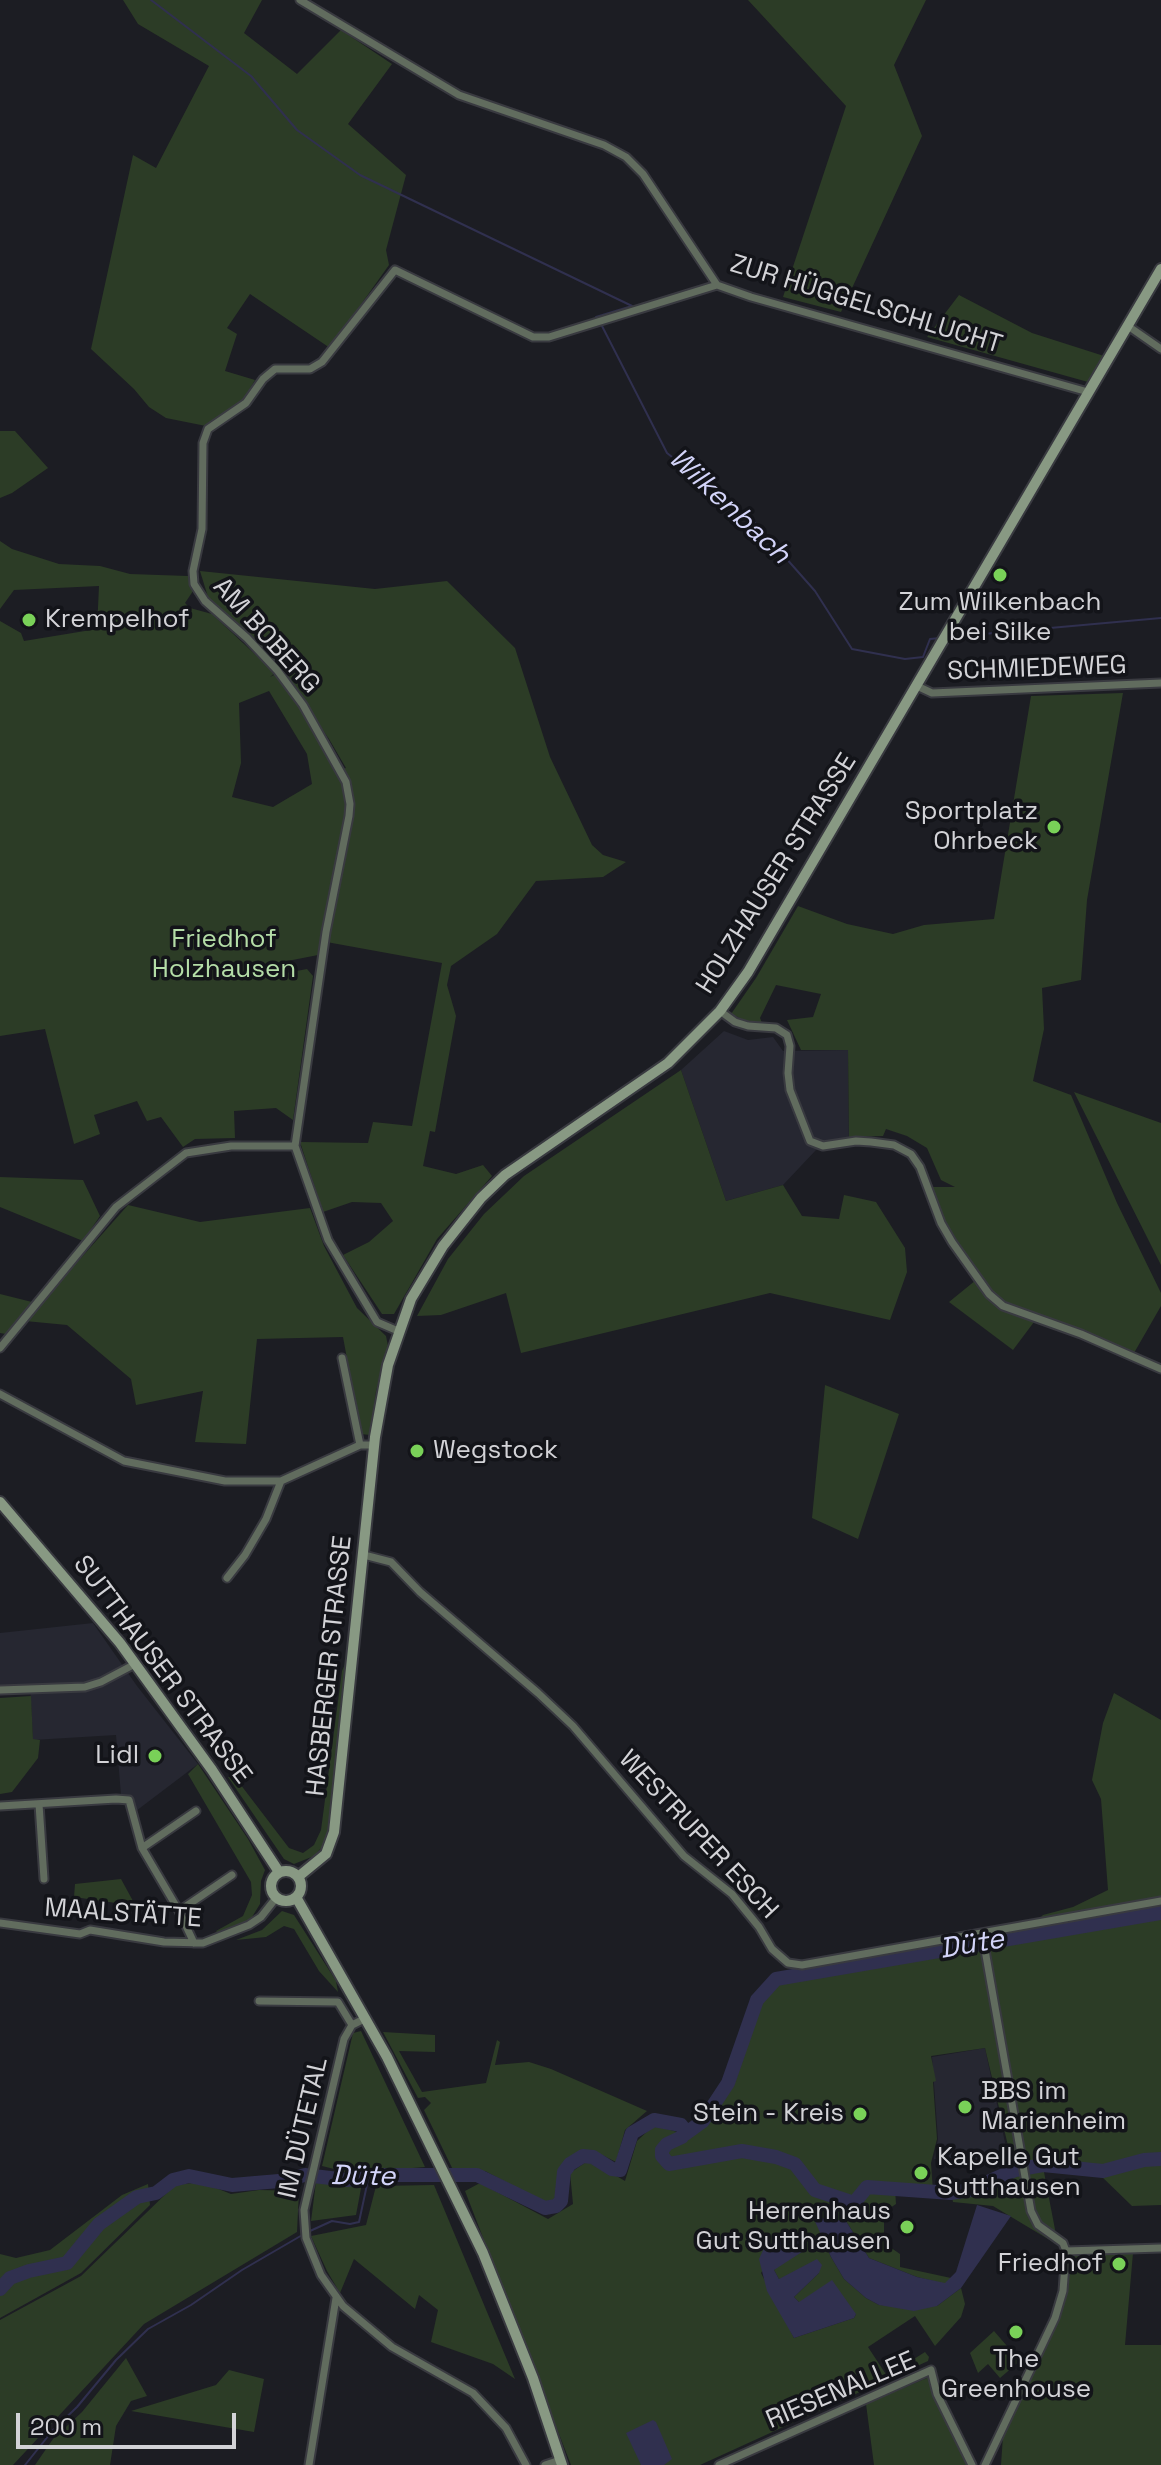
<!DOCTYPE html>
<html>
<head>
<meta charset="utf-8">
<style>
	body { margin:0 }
	#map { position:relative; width:1161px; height:2465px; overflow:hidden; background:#1c1d23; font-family:"Space Grotesk",sans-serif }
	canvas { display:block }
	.scale { position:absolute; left:16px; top:2413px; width:220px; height:36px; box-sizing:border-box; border:4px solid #d3d3d7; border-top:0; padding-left:10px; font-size:24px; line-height:28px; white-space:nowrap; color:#d3d3d7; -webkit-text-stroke:6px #131419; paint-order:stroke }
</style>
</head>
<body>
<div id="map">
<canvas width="1161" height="2465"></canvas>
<div class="scale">200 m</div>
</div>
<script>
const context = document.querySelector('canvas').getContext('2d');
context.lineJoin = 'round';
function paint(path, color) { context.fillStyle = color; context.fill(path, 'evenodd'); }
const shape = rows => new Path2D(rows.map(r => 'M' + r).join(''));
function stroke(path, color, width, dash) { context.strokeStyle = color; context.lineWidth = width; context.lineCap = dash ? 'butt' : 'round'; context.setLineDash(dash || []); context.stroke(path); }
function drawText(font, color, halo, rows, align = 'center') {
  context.font = font + ' "Space Grotesk",sans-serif'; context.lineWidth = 7; context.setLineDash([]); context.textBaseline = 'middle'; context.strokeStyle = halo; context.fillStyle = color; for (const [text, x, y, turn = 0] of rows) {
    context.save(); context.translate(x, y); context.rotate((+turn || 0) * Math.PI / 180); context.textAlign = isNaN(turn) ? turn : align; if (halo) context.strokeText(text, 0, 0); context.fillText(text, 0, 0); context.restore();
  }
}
const built = shape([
	[724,1031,748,1040,773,1037,783,1051,848,1050,849,1143,816,1150,783,1185,726,1201,681,1070],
	[93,1623,137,1686,198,1764,136,1811,133,1797,121,1795,116,1735,33,1740,30,1684,0,1686,0,1633],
	[985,2048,1007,2152,977,2160,934,2159,938,2139,932,2057]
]);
const green = shape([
	[123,0,262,0,244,33,297,74,341,30,392,64,348,124,406,175,386,250,389,265,330,348,250,294,227,328,237,334,225,371,255,380,243,400,206,426,166,418,149,407,134,389,91,349,133,155,156,168,209,66,138,24],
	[748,0,926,0,894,65,922,136,841,312,783,297,846,106],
	[959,295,1032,333,1104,356,1088,382,927,337],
	[0,431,15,431,48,468,12,493,0,498],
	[0,541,12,549,59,564,100,566,130,574,188,576,193,591,185,603,190,608,212,614,275,673,270,677,276,674,301,707,336,770,346,768,329,739,277,664,208,597,200,571,375,589,447,581,515,648,550,757,592,845,603,855,626,862,603,877,536,881,497,934,451,966,447,985,456,1016,435,1132,430,1131,423,1166,456,1174,483,1165,492,1176,437,1239,394,1314,382,1314,343,1255,369,1242,393,1221,381,1203,352,1202,323,1212,300,1142,368,1143,373,1122,412,1126,442,963,321,941,318,955,262,966,265,977,307,969,313,976,293,1120,276,1108,234,1111,235,1138,195,1139,183,1147,161,1117,147,1121,137,1101,94,1115,100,1134,74,1144,45,1029,0,1036,0,621,21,633,24,641,97,629,99,586,14,590,0,609],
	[269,691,307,754,312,784,273,807,232,797,241,763,239,703],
	[1123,693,1087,900,1081,980,1042,988,1044,1029,1033,1081,1071,1095,1117,1203,1161,1293,1161,1306,1134,1353,1083,1331,1004,1304,981,1277,945,1222,932,1187,955,1187,941,1180,927,1148,907,1136,886,1129,883,1136,849,1137,848,1050,801,1050,787,1020,813,1017,821,994,776,985,760,1018,762,1023,748,1022,731,1014,756,978,798,906,847,924,893,934,924,925,994,919,1031,696],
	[681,1070,726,1201,783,1185,802,1216,839,1219,844,1195,876,1202,905,1248,907,1272,890,1320,770,1293,521,1353,506,1293,441,1315,417,1316,448,1259,484,1214,524,1176],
	[1074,1092,1161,1123,1161,1265],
	[0,1177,83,1180,100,1216,83,1241,0,1207],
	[128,1205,200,1222,310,1208,324,1246,357,1308,386,1336,388,1346,376,1391,370,1435,361,1434,343,1337,257,1339,246,1444,195,1442,203,1391,136,1405,131,1379,67,1325,25,1321],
	[976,1280,997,1306,1034,1322,1013,1350,949,1302],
	[0,1294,32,1302,6,1334,0,1333],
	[825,1385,899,1414,858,1539,812,1518],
	[348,1657,329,1830,323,1846,314,1856,294,1864,284,1859,228,1777,234,1776,289,1848,303,1853,314,1845,321,1830,342,1671],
	[1114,1693,1161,1720,1161,2205,1132,2206,1099,2174,1102,2164,1084,2170,1043,2165,1039,2146,1058,2245,993,2206,953,2202,951,2191,1013,2167,985,2048,931,2056,936,2081,933,2082,937,2139,931,2163,933,2191,866,2186,854,2201,816,2188,796,2162,776,2155,777,2152,741,2145,691,2155,731,2153,773,2159,793,2165,814,2191,854,2205,869,2188,895,2189,896,2204,884,2212,884,2243,900,2254,900,2267,951,2278,945,2284,917,2277,869,2258,846,2221,814,2217,831,2257,844,2279,866,2298,879,2305,937,2306,961,2288,965,2304,961,2317,935,2346,915,2316,868,2347,887,2376,925,2352,929,2357,928,2361,700,2465,571,2465,465,2191,480,2183,548,2219,573,2204,570,2173,589,2160,625,2181,637,2141,654,2125,677,2132,683,2143,708,2124,734,2085,762,2003,780,1983,811,1979,809,1960,1039,1919,1043,1915,1073,1907,1108,1890,1101,1799,1092,1780,1103,1723],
	[800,2236,774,2270,779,2279,819,2273,794,2297,799,2302,856,2314,854,2318,794,2338,761,2273,782,2242],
	[31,1696,33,1739,40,1740,38,1758,12,1792,0,1794,0,1698],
	[198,1764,248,1839,265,1870,261,1881,260,1904,252,1917,244,1923,218,1934,216,1931,243,1916,252,1895,251,1882,188,1774],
	[121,1879,133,1901,123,1904,74,1897,75,1884],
	[282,1911,294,1915,336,1981,338,1992,319,1971,294,1929,284,1926,266,1937,236,1940,262,1930],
	[361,2031,425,2167,350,2173,322,2166,353,2033],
	[383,2032,435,2035,435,2052,399,2051,422,2092,486,2083,497,2040,500,2042,495,2065,529,2062,551,2069,647,2111,625,2130,616,2162,594,2151,584,2150,566,2159,559,2170,558,2194,552,2201,544,2202,485,2171,454,2172,424,2110,431,2103,425,2097,418,2098],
	[201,2182,231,2194,259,2190,299,2191,297,2232,144,2324,13,2465,0,2465,0,2320,81,2276,175,2185],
	[316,2182,347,2185,362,2183,356,2215,311,2221],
	[148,2184,150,2205,81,2273,0,2318,0,2254,16,2258,50,2250,122,2195],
	[434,2185,515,2379,493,2364,431,2342,438,2310,419,2295,415,2309,354,2259,340,2293,327,2271,311,2236,366,2225,376,2186],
	[1133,2253,1125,2345,1161,2345,1161,2465,1001,2465,1003,2436,1060,2314,1074,2256],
	[994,2331,1020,2361,1000,2378,988,2364,978,2373,970,2353],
	[126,2358,147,2396,131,2401,116,2426,110,2465,35,2465,53,2439,82,2412],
	[229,2370,264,2379,254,2432,131,2411,216,2385],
	[929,2377,934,2396,969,2465,874,2465,866,2404]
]);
const water = shape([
	[977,2205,1011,2216,961,2288,937,2306,914,2311,879,2305,866,2298,844,2279,831,2257,813,2217,846,2221,869,2258,917,2277,945,2283,956,2272],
	[800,2235,807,2244,805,2250,774,2270,779,2279,817,2259,822,2265,819,2273,794,2297,799,2302,832,2280,856,2314,854,2318,794,2338,767,2291,759,2259,765,2246],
	[653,2420,656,2422,672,2459,664,2465,641,2465,626,2433]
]);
const stream = shape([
	[151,0,251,76,297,130,360,175,632,306,596,317],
	[602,326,667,453,754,522,815,591,852,649,905,659,923,657,930,639,940,638],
	[950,637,1161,618],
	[310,2231,332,2221,350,2224,359,2222,368,2180,374,2175],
	[25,2465,53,2430,77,2407,116,2360,148,2329,191,2305,242,2270,304,2234]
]);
const river = shape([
	[685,2134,703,2121,728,2083,757,2000,776,1979,1161,1913],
	[0,2289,10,2278,29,2271,67,2263,99,2224,137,2197,156,2193,173,2180,189,2176,232,2185,279,2181,305,2175,347,2180,374,2175,477,2175,545,2208,556,2206,561,2201,564,2172,570,2164,583,2156,593,2157,612,2169,620,2170,632,2133,654,2120,681,2125,685,2130,682,2137,667,2144,662,2150,662,2156,669,2164,742,2151,776,2157,795,2164,815,2190,854,2203,867,2187,951,2193,970,2190,1015,2170,1043,2165,1103,2171,1144,2160,1161,2159]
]);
const street = shape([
	[300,0,459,95,604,145,626,157,643,174,717,285,751,297,1088,392],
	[1128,326,1161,349],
	[917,686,932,693,1161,683],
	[720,1011,735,1022,748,1026,776,1028,787,1035,790,1046,788,1073,790,1090,810,1141,823,1146,856,1141,871,1142,894,1145,911,1154,920,1167,941,1223,952,1242,989,1294,1003,1306,1081,1334,1161,1369],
	[398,1331,377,1322,328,1240,295,1146,326,932,349,816,350,804,346,782,303,705,277,670,247,638,205,601,194,584,193,571,202,529,203,443,208,429,246,403,263,379,275,369,310,369,322,362,395,270,533,337,549,337,717,285],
	[0,1348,116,1207,186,1153,231,1146,295,1146],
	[342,1358,360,1445],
	[0,1394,124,1461,225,1481,281,1481,360,1445,374,1445],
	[364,1555,391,1562,420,1592,538,1693,573,1726,684,1856,732,1894,759,1927,772,1949,788,1963,802,1965,1161,1901],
	[227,1578,245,1555,266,1519,281,1481],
	[0,1690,85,1687,101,1682,135,1664],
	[39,1804,44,1879],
	[0,1806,116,1799,129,1800,142,1848,179,1911,194,1943],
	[142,1848,196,1811],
	[179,1911,232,1875],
	[0,1923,80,1934,90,1930,164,1942,203,1943,249,1925,261,1917,276,1898],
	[982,1933,1031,2211,1038,2225,1063,2243,1066,2251],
	[259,2001,338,2002,352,2025],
	[366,2018,352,2025,344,2039,304,2210,306,2238,321,2275,343,2306,392,2347,473,2393,506,2428,526,2465],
	[1066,2251,1161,2248],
	[309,2465,336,2298],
	[545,2465,560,2460],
	[719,2465,931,2370,937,2394,972,2465],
	[985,2465,1055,2318,1063,2291,1066,2251]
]);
const secondary = shape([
	[0,1502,120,1643,212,1770,279,1872],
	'271 1886a15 15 0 1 1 30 0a15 15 0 1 1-30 0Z',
	[298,1877,326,1854,334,1832,375,1437,388,1365,411,1299,443,1246,481,1198,505,1175,668,1063,720,1011,748,972,1161,269],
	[296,1897,387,2057,483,2253,533,2378,562,2465]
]);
const markers = [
	[1000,575,8,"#79d158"],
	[29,620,8,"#79d158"],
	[1054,827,8,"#79d158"],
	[417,1451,8,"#79d158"],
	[155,1756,8,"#79d158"],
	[965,2107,8,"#79d158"],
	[860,2114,8,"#79d158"],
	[921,2173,8,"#79d158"],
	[907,2227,8,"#79d158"],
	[1119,2264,8,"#79d158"],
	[1016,2332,8,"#79d158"]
];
const streetNames = [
	["ZUR HÜGGELSCHLUCHT",866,305,17],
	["AM BOBERG",266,636,48],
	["SCHMIEDEWEG",1037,669,-2],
	["HOLZHAUSER STRASSE",777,874,-58],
	["HASBERGER STRASSE",330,1666,-84],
	["SUTTHAUSER STRASSE",162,1670,53],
	["WESTRUPER ESCH",698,1835,47],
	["MAALSTÄTTE",123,1914,4],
	["IM DÜTETAL",304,2128,-77],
	["RIESENALLEE",841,2391,-23]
];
const poiNames = [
	["Zum Wilkenbach",1000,603,"center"],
	["bei Silke",1000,633,"center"],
	["Krempelhof",45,620,"left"],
	["Sportplatz",1038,812],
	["Ohrbeck",1038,842],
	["Wegstock",433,1451,"left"],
	["Lidl",139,1756],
	["BBS im",981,2092,"left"],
	["Marienheim",981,2122,"left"],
	["Stein - Kreis",844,2114],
	["Kapelle Gut",937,2158,"left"],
	["Sutthausen",937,2188,"left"],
	["Herrenhaus",891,2212],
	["Gut Sutthausen",891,2242],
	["Friedhof",1103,2264],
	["The",1016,2360,"center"],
	["Greenhouse",1016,2390,"center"]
];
const parkNames = [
	["Friedhof",224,940],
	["Holzhausen",224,970]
];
const waterNames = [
	["Wilkenbach",729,507,43],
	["Düte",972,1945,-10],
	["Düte",363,2177,1]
];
paint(built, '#262731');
paint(green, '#2c3c26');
paint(water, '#30304f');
stroke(stream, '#30304f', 2);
stroke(river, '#30304f', 14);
stroke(street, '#393a40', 11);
stroke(secondary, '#393a40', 14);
stroke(street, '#616c5e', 7);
stroke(secondary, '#889983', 10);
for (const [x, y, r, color] of markers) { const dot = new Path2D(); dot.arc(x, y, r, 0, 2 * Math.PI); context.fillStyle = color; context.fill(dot); stroke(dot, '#131419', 3); }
drawText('26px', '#d3d3d7', '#131419', streetNames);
drawText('26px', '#d3d3d7', '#131419', poiNames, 'right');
drawText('26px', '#b4dda7', '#131419', parkNames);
drawText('italic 28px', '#d3d4f9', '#131419', waterNames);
</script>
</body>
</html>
